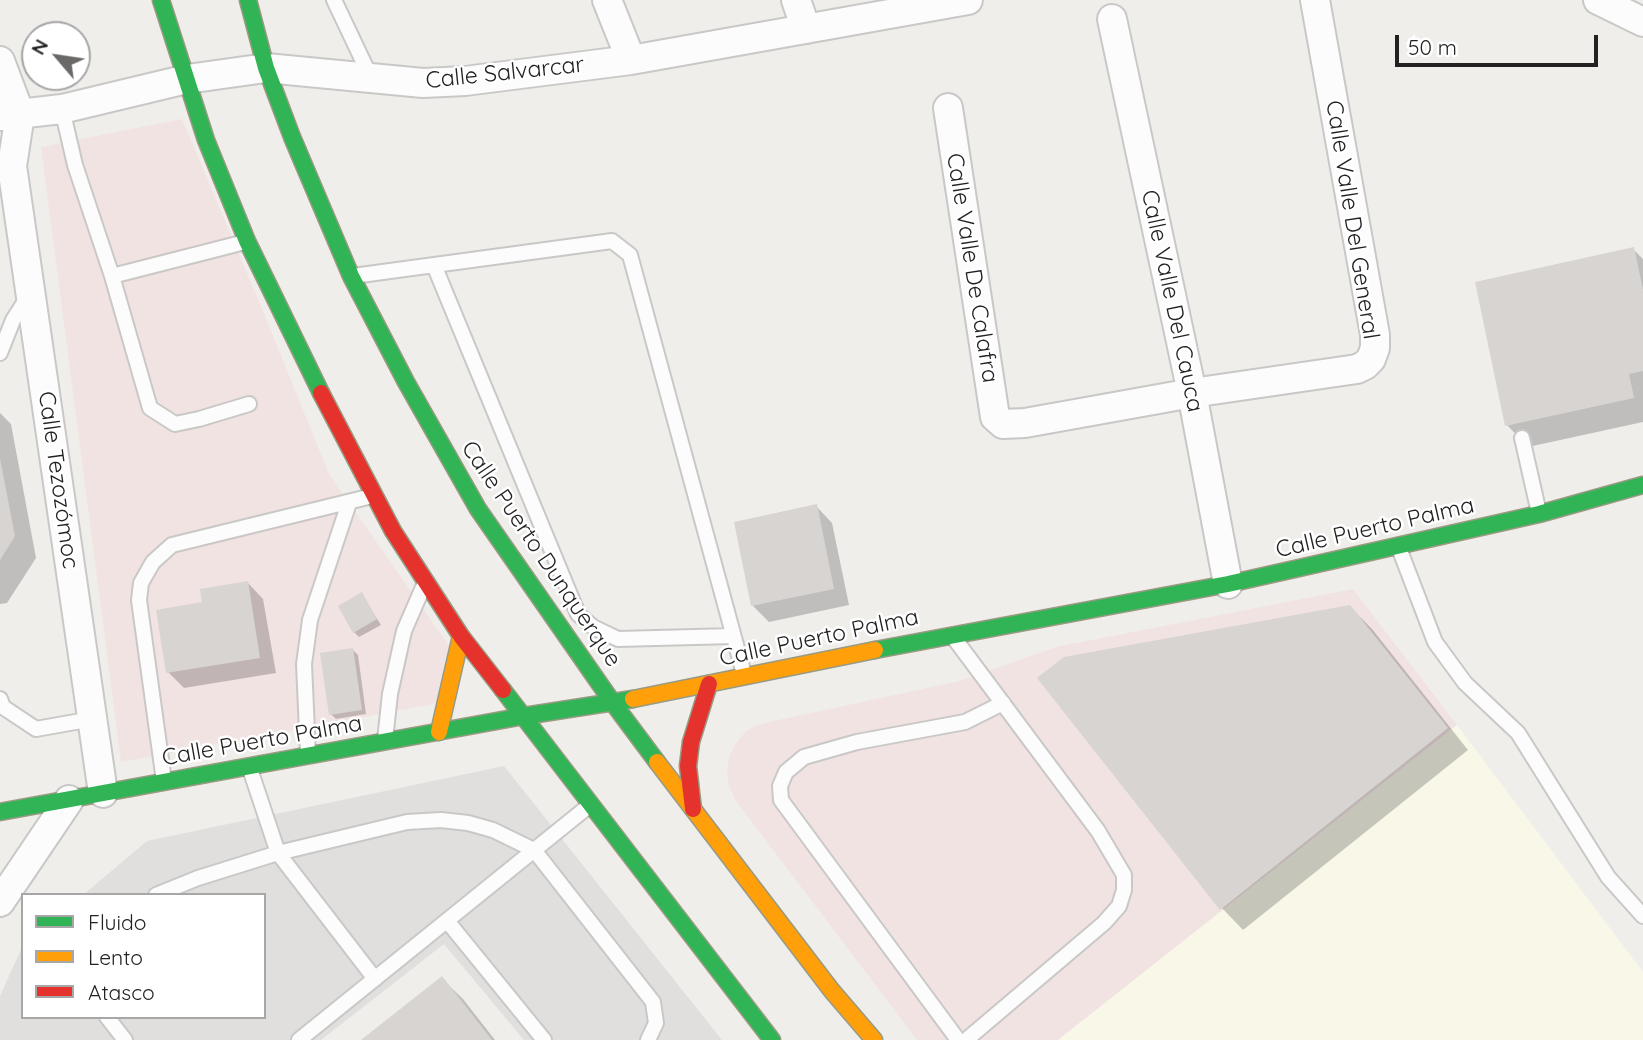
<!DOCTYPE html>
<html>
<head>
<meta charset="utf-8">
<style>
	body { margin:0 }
	#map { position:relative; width:1643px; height:1040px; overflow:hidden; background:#f0eeeb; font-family:Quicksand,sans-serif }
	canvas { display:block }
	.legend { position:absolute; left:21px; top:893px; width:245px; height:126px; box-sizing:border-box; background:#fff; border:2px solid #a7a7a7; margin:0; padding:9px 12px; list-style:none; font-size:21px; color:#222 }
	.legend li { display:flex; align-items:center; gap:14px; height:35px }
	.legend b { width:35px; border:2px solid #a7a7a7 }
	.north { position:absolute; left:21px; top:21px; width:70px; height:70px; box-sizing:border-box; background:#fff; border:2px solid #a7a7a7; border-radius:50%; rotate:299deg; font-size:19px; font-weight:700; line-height:28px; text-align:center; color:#222 }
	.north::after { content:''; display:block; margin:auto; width:24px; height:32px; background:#6a6968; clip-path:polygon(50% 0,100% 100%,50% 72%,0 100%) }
	.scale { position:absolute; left:1395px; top:35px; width:203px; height:32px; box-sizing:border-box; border:4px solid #222; border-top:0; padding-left:9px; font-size:21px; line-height:24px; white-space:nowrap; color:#222; -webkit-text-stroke:5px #fff; paint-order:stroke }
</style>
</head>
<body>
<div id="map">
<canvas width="1643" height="1040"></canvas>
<ul class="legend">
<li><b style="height:9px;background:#30b455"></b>Fluido</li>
<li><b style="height:9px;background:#ff9f0a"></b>Lento</li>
<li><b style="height:9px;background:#e5322d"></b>Atasco</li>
</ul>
<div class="north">N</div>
<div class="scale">50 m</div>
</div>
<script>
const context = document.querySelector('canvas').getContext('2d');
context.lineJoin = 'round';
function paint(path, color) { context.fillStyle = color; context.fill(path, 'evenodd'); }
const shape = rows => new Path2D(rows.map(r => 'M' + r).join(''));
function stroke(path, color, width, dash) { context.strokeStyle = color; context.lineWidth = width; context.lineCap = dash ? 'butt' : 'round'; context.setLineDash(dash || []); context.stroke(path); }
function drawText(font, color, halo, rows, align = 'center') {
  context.font = font + ' Quicksand,sans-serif'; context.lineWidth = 5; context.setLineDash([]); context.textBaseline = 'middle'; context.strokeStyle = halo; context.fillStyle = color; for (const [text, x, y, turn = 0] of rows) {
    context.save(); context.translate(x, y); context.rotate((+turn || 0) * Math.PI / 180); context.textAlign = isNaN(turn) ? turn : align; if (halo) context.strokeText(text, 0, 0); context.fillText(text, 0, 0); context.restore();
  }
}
const commercial = shape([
	[182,119,263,311,329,474,461,663,455,700,121,762,41,147],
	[1353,589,1457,725,1058,1040,917,1040,736,801,729,787,727,772,729,757,736,743,746,731,760,724,960,681,1056,647]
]);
const education = shape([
	[1457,725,1643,972,1643,1040,1058,1040]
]);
const parking = shape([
	[504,766,722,1040,524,1040,444,944,321,1040,0,1040,0,996,23,945,23,1017,264,1017,264,895,83,895,147,841]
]);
const shadow = shape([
	[1633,249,1643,259,1643,422,1528,447,1507,425],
	[0,413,11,424,36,558,7,603,0,604],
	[816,506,832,523,849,605,769,622,753,606],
	[247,582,263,599,276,673,184,688,168,672,204,603],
	[362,595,381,625,359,637,354,632],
	[1350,607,1372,629,1468,750,1243,930,1222,908],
	[353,650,358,655,366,714,336,719,331,714],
	[441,978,463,999,495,1040,363,1040]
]);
const building = shape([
	[1634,247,1643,290,1643,371,1629,374,1634,398,1505,426,1475,282],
	[0,459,15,536,0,560],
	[817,504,834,589,751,606,734,522],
	[248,581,260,658,166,673,156,610,202,602,200,589],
	[362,592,377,619,353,633,338,606],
	[1350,605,1448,728,1220,910,1037,678,1064,657],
	[353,648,362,710,329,715,320,653],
	[442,976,492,1040,361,1040]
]);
const lane = shape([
	[334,0,371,78],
	[62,109,75,165,112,276],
	[245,242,112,276,150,408,175,424,199,419,249,404],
	[434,265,578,614,593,627,618,639,733,636],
	[353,276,612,241,630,255,744,674],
	[0,353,13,320,29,295],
	[1522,438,1539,513],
	[1399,548,1435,642,1465,683,1518,733,1608,877,1643,916],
	[954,638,1098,831,1124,875,1124,890,1119,906,1104,923,966,1040],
	[0,699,3,707,36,729,92,719],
	[385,740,390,694,404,631,424,585],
	[308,754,304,664,310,620,349,503],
	[249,766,278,853,375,979],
	[164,781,139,600,141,583,153,562,172,545,372,496],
	[156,895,198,878,278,853,407,822,441,820,468,823,493,830,534,850,653,1002,656,1023,648,1040],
	[448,922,544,1040],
	[107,1017,125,1040],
	[299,1040,590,805],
	[958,1040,781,800,780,786,786,772,804,757,857,742,965,722,1003,703]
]);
const street = shape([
	[607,0,631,60],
	[796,0,806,29],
	[1598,0,1643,22],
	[1112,19,1192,393,1228,584],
	[0,61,20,114,12,166,103,793],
	[948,108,995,417,1003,424,1025,423,1192,393,1357,369,1365,365,1371,359,1375,348,1375,335,1315,0],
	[0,116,62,109,187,79,266,68,423,83,465,81,631,60,968,0],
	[0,902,69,800]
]);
const fast = shape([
	[161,0,206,140,247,241,321,393],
	[248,0,266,68,292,137,351,276,406,382,478,509,613,703,657,762],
	[875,650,1228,584,1539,514,1643,485],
	[503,690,772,1040],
	[0,812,524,716,633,699]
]);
const slow = shape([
	[633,699,875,650],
	[439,732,461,636],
	[657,762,832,991,874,1040]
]);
const jam = shape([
	[321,393,393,531,461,636,503,690],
	[693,809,688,766,691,742,709,684]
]);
const streetNames = [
	["Calle Salvarcar",505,73,-6],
	["Calle Valle Del General",1352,220,81],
	["Calle Valle De Calafra",972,268,81],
	["Calle Valle Del Cauca",1172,301,78],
	["Calle Tezozómoc",58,480,82],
	["Calle Puerto Palma",1375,528,-13],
	["Calle Puerto Dunquerque",541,554,56],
	["Calle Puerto Palma",819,638,-12],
	["Calle Puerto Palma",262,741,-10]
];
paint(commercial, '#f1e3e1');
paint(education, '#f8f7e8');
paint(parking, '#e0dfde');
paint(shadow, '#0003');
paint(building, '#d7d4d2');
stroke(lane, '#c9c8c7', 18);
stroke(street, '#c9c8c7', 32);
stroke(fast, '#999a82', 19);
stroke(slow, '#999a82', 19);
stroke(jam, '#999a82', 19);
stroke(lane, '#fdfcfc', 14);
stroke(street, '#fdfcfc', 28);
stroke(fast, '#30b455', 16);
stroke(slow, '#ff9f0a', 16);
stroke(jam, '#e5322d', 16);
drawText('23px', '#222', '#fff', streetNames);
</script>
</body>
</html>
